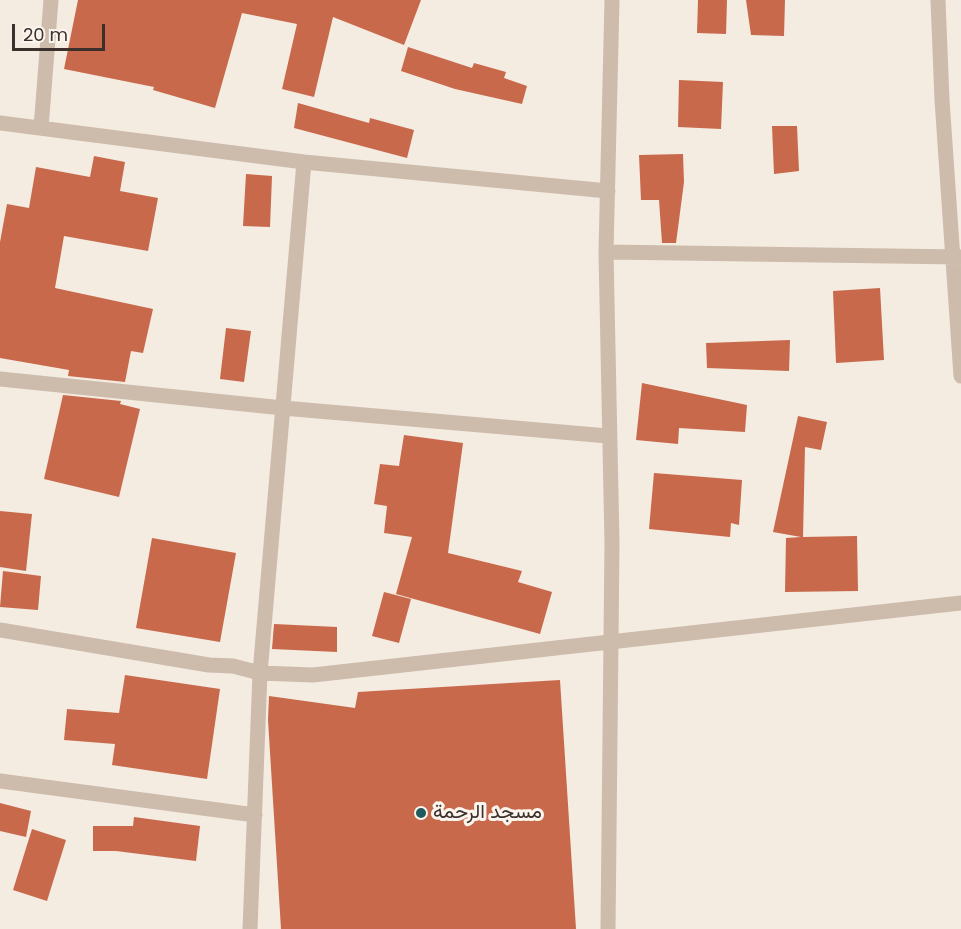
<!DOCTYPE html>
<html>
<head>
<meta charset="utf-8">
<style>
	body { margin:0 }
	#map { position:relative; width:961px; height:929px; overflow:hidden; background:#f4ebe1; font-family:Poppins,sans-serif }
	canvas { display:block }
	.scale { position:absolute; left:12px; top:24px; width:93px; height:27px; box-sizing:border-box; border:3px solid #3b302b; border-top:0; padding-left:8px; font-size:18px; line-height:21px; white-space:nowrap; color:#3b302b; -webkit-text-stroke:4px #fbf5ee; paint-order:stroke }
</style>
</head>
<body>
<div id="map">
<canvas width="961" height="929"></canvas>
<div class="scale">20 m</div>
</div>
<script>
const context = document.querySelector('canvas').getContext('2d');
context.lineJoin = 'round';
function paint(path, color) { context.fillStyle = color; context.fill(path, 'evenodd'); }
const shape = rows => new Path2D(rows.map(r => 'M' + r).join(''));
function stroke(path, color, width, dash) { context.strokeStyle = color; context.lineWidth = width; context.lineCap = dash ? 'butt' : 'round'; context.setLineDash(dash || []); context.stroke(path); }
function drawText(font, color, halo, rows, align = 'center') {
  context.font = font + ' Poppins,Vazirmatn,sans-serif'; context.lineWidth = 6; context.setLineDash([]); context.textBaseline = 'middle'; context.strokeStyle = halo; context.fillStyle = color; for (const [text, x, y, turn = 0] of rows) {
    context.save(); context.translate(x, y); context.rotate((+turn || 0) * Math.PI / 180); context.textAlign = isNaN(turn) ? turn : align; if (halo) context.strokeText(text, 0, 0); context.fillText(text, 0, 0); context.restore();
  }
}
const building = shape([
	[78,0,421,0,404,45,333,17,314,97,282,89,297,24,242,13,215,108,153,90,154,87,64,69],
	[698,0,727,0,726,34,697,33],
	[746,0,785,0,784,36,751,35],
	[408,47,472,68,474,63,506,72,504,78,527,86,522,104,455,89,401,71],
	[679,80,723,82,721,129,678,127],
	[298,103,369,123,370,118,414,130,407,158,294,128],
	[772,126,797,126,799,171,774,174],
	[683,154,684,182,676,243,662,243,659,200,641,200,639,155],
	[94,156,125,162,120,191,158,198,148,251,64,236,55,288,153,309,143,353,131,351,125,382,68,376,69,370,0,358,0,242,7,204,29,208,36,167,90,177],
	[246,174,272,176,270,227,243,226],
	[880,288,884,360,836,363,833,291],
	[226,328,251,331,244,382,220,379],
	[790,340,789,371,707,368,706,343],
	[642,383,747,405,745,432,679,428,678,444,636,440],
	[63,395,121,401,120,404,140,409,119,497,44,479],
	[798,416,827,422,821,450,805,447,803,537,857,536,858,591,785,592,786,538,801,537,773,532],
	[404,435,463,443,448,553,522,571,518,582,552,592,540,634,396,594,412,537,384,533,387,506,374,504,380,464,399,466],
	[654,473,742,480,739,525,731,523,730,537,649,529],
	[0,511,32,514,26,571,0,567],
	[152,538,236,553,220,642,136,628],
	[3,571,41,576,38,610,0,607],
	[384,592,411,599,399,643,372,636],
	[274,624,337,627,337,652,272,649],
	[125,675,220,689,207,779,112,765,115,744,64,740,67,709,119,713],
	[560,680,576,929,281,929,268,720,269,696,355,708,358,692],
	[0,803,31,811,26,837,0,831],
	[134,817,200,826,196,861,116,851,93,851,93,826,133,826],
	[32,829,66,840,47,901,13,890]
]);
const minor = shape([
	[938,0,942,100,961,376],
	[0,123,304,162,608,191],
	[41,128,51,0],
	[606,252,961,257],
	[0,379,283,408,608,436],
	[0,630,209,665,233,666,260,673,313,675,961,603],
	[0,781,255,815],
	[250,929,260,673,304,162],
	[608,929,612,543,606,252,612,0]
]);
const markers = [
	[421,813,6,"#1f5a5e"]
];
const poiNames = [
	["مسجد الرحمة",433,813]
];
paint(building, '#c8694b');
stroke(minor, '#cdbbac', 15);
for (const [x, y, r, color] of markers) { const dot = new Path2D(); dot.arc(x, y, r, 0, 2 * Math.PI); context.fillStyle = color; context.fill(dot); stroke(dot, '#fbf5ee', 2); }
drawText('20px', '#3b302b', '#fbf5ee', poiNames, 'left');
</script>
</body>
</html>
